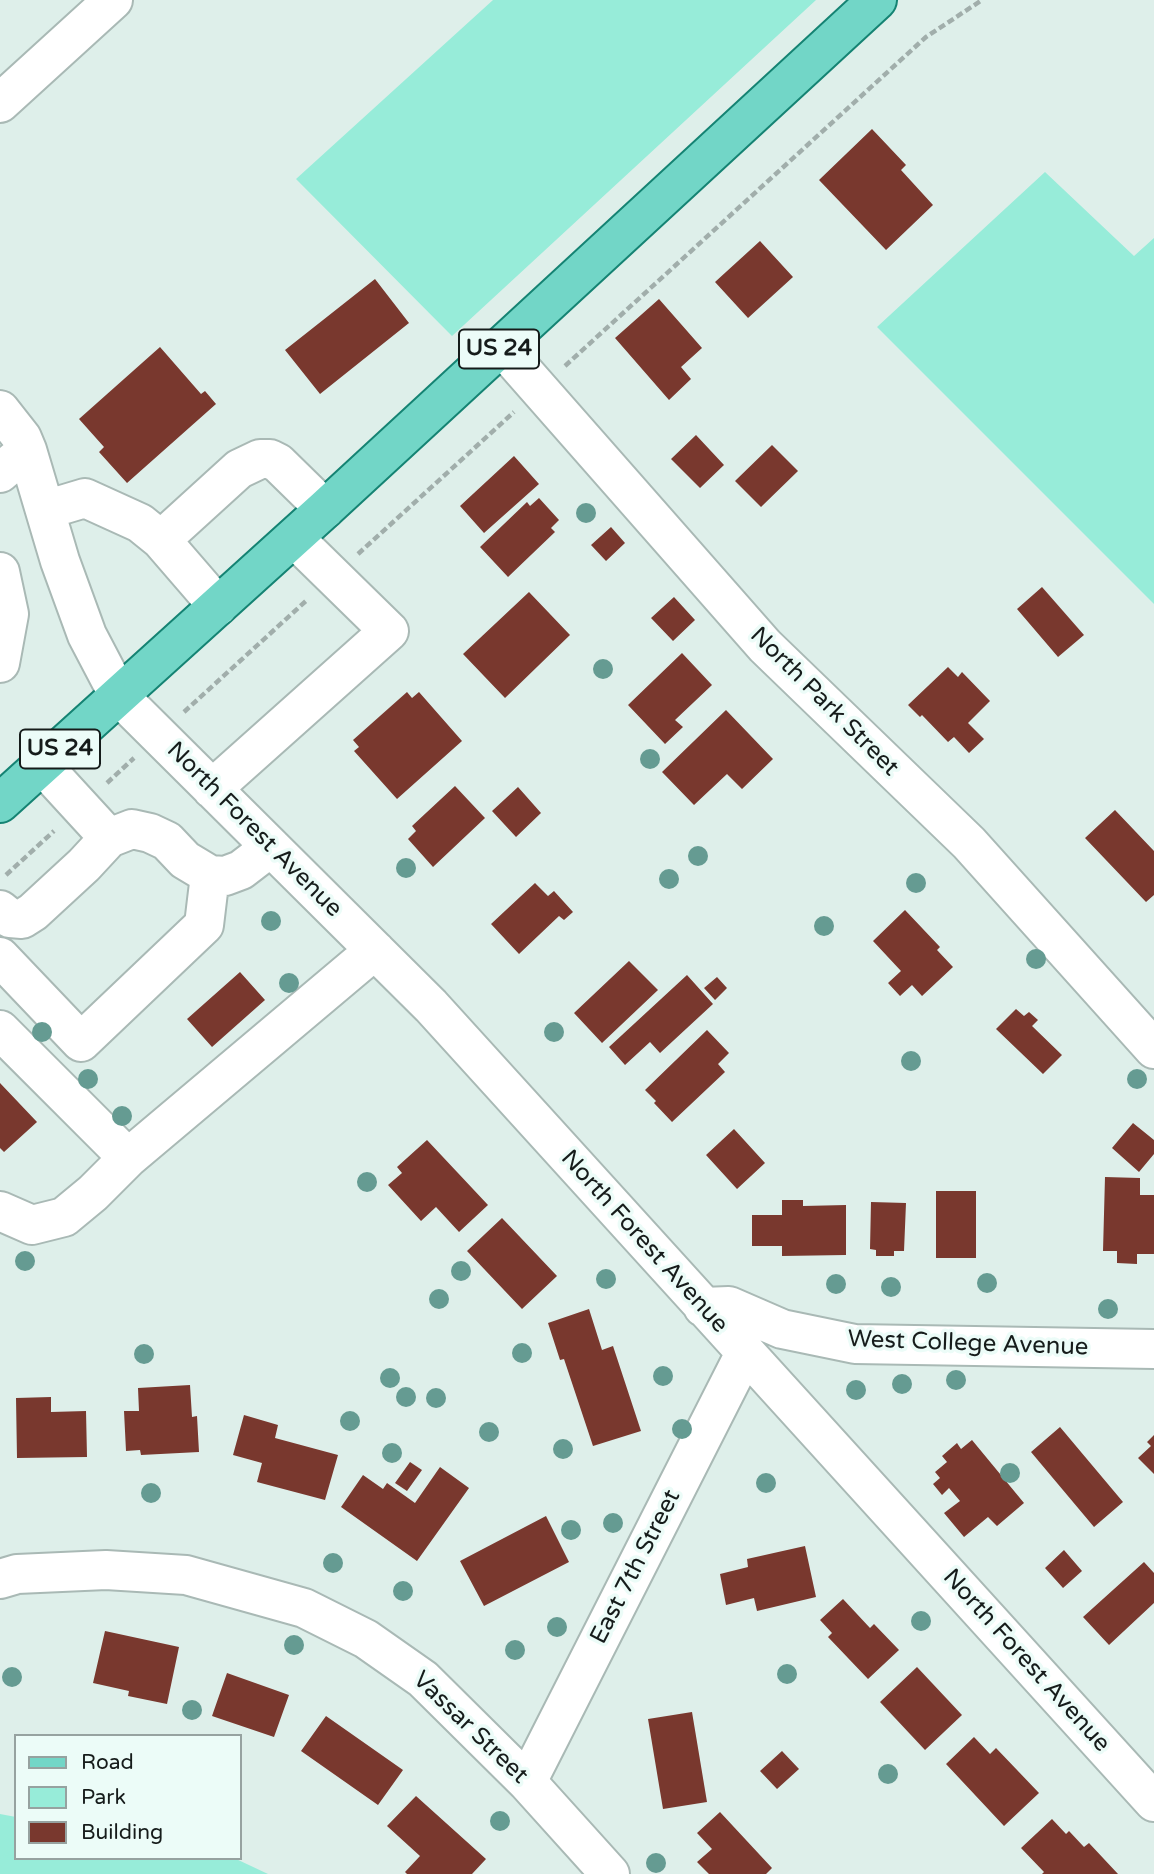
<!DOCTYPE html>
<html>
<head>
<meta charset="utf-8">
<style>
	body { margin:0 }
	#map { position:relative; width:1154px; height:1874px; overflow:hidden; background:#deefea; font-family:"Varela Round",sans-serif }
	canvas { display:block }
	.legend { position:absolute; left:14px; top:1734px; width:228px; height:126px; box-sizing:border-box; background:#ecfcf8; border:2px solid #96a2a0; margin:0; padding:9px 12px; list-style:none; font-size:21px; color:#161c1b }
	.legend li { display:flex; align-items:center; gap:14px; height:35px }
	.legend b { width:35px; border:2px solid #96a2a0 }
</style>
</head>
<body>
<div id="map">
<canvas width="1154" height="1874"></canvas>
<ul class="legend">
<li><b style="height:9px;background:#72d6c7"></b>Road</li>
<li><b style="height:19px;background:#97ecd9"></b>Park</li>
<li><b style="height:19px;background:#79382e"></b>Building</li>
</ul>
</div>
<script>
const context = document.querySelector('canvas').getContext('2d');
context.lineJoin = 'round';
function paint(path, color) { context.fillStyle = color; context.fill(path, 'evenodd'); }
const shape = rows => new Path2D(rows.map(r => 'M' + r).join(''));
function stroke(path, color, width, dash) { context.strokeStyle = color; context.lineWidth = width; context.lineCap = dash ? 'butt' : 'round'; context.setLineDash(dash || []); context.stroke(path); }
function drawText(font, color, halo, rows, align = 'center') {
  context.font = font + ' "Varela Round",sans-serif'; context.lineWidth = 7; context.setLineDash([]); context.textBaseline = 'middle'; context.strokeStyle = halo; context.fillStyle = color; for (const [text, x, y, turn = 0] of rows) {
    context.save(); context.translate(x, y); context.rotate((+turn || 0) * Math.PI / 180); context.textAlign = isNaN(turn) ? turn : align; if (halo) context.strokeText(text, 0, 0); context.fillText(text, 0, 0); context.restore();
  }
}
const green = shape([
	[493,0,816,0,452,336,296,179],
	[1045,172,1134,256,1154,238,1154,604,877,327],
	[0,1814,16,1817,16,1858,234,1858,268,1874,0,1874]
]);
const building = shape([
	[872,129,906,165,901,170,933,205,886,250,819,180],
	[760,241,793,277,748,318,715,282],
	[375,279,409,323,320,394,285,350],
	[659,299,702,348,681,367,691,379,669,400,615,338],
	[160,347,201,394,205,391,216,404,127,483,99,452,104,447,79,419],
	[696,435,724,465,700,488,671,459],
	[772,445,798,471,761,507,735,481],
	[514,456,539,484,484,533,460,506],
	[539,498,559,520,551,528,555,532,508,577,480,547,527,502,530,506],
	[611,527,625,543,606,561,591,545],
	[1042,587,1084,635,1058,657,1017,609],
	[529,592,570,635,505,698,463,654],
	[674,597,695,620,673,641,651,618],
	[682,653,712,685,675,720,683,727,665,744,628,705],
	[948,667,958,677,962,672,990,701,968,723,984,739,969,753,954,737,948,742,922,715,920,717,908,705],
	[407,692,412,698,419,692,462,741,397,799,354,751,359,747,353,740],
	[726,710,773,759,742,789,727,774,694,805,662,772],
	[455,786,485,818,433,867,408,839,416,831,412,826],
	[518,787,541,813,516,837,492,811],
	[1115,810,1154,851,1154,895,1146,902,1085,838],
	[535,883,548,896,554,891,573,912,564,920,559,916,519,954,491,924],
	[905,910,940,947,937,950,953,967,922,996,912,985,900,996,888,983,901,971,873,941],
	[629,961,658,990,602,1043,574,1013],
	[240,972,265,1000,212,1047,187,1019],
	[687,975,713,1004,660,1053,650,1042,625,1065,609,1047],
	[717,977,727,988,715,1000,704,988],
	[1016,1009,1024,1016,1029,1012,1038,1020,1032,1026,1062,1055,1043,1074,996,1029],
	[707,1030,729,1053,718,1064,725,1072,672,1122,654,1103,656,1101,645,1090],
	[0,1083,37,1122,4,1152,0,1148],
	[1133,1123,1154,1140,1154,1154,1139,1172,1112,1148],
	[734,1129,765,1163,737,1189,706,1155],
	[427,1140,488,1205,459,1232,436,1207,421,1221,388,1185,402,1173,397,1167],
	[1105,1177,1140,1178,1140,1195,1154,1195,1154,1254,1137,1254,1137,1264,1117,1263,1117,1251,1103,1251],
	[936,1191,976,1191,976,1258,936,1258],
	[782,1200,803,1200,803,1206,846,1205,846,1255,782,1256,782,1246,752,1246,752,1215,782,1215],
	[871,1202,906,1203,904,1251,894,1251,894,1256,876,1256,876,1250,870,1249],
	[502,1218,557,1276,522,1309,467,1251],
	[589,1309,602,1350,613,1346,641,1431,593,1446,564,1359,560,1360,548,1323],
	[190,1385,192,1417,197,1416,199,1452,141,1455,140,1450,126,1451,124,1411,139,1411,138,1388],
	[51,1397,51,1412,86,1411,87,1457,17,1458,16,1398],
	[244,1415,278,1425,275,1438,338,1455,325,1500,257,1482,262,1463,233,1455],
	[1060,1427,1123,1502,1094,1527,1031,1452],
	[1154,1435,1154,1474,1138,1458,1151,1446,1147,1442],
	[972,1440,1024,1503,997,1526,988,1517,964,1537,944,1513,960,1501,949,1488,942,1495,933,1484,940,1478,935,1472,947,1462,942,1456,957,1443,961,1449],
	[410,1462,422,1470,407,1491,395,1483],
	[440,1467,469,1488,417,1561,341,1507,363,1475,383,1489,387,1483,415,1503],
	[546,1516,569,1562,484,1606,460,1561],
	[805,1546,816,1597,757,1611,754,1598,726,1605,720,1574,748,1567,747,1559],
	[1064,1550,1082,1571,1063,1588,1045,1568],
	[1144,1562,1154,1573,1154,1603,1109,1645,1083,1617],
	[843,1599,870,1628,874,1624,899,1650,868,1679,828,1637,832,1633,820,1620],
	[105,1631,179,1647,167,1704,128,1696,129,1691,93,1683],
	[917,1667,962,1715,925,1750,880,1702],
	[227,1673,289,1695,274,1737,212,1716],
	[692,1712,707,1802,663,1809,648,1719],
	[326,1716,403,1770,378,1805,301,1751],
	[974,1737,990,1754,996,1748,1039,1793,1004,1826,946,1764],
	[782,1751,799,1769,777,1789,760,1771],
	[416,1796,486,1859,472,1874,407,1874,405,1872,420,1856,387,1826],
	[720,1812,772,1868,766,1874,709,1874,697,1862,712,1849,697,1833],
	[1052,1819,1066,1834,1069,1831,1084,1847,1089,1843,1118,1874,1042,1874,1044,1872,1021,1848]
]);
const path = shape([
	[565,366,926,37,982,0],
	[358,554,514,412],
	[184,712,307,600],
	[107,783,134,758],
	[6,875,54,831]
]);
const minor = shape([
	[0,103,113,0],
	[502,347,765,646,969,843,1154,1049],
	[0,410,22,438,27,450,60,561,87,635,119,696,431,1006,1154,1802],
	[0,473,27,450],
	[45,510,85,498,140,523,161,540,218,606],
	[161,540,239,469,260,459,270,459,278,463,325,509],
	[0,572,9,614,0,663],
	[42,765,109,838],
	[212,789,389,631,294,538],
	[0,910,10,918,22,919,33,912,84,865,109,838,132,829,150,833,167,841,185,860,210,875,225,876,241,870,271,847],
	[0,957,81,1042,204,925,210,875],
	[0,1030,128,1158],
	[0,1211,32,1225,64,1217,93,1193,128,1158,375,950],
	[703,1307,729,1306,782,1329,855,1344,1154,1349],
	[0,1579,17,1574,106,1570,186,1575,304,1608,366,1639,423,1679,527,1782,610,1874],
	[527,1782,745,1353]
]);
const major = shape([
	[0,803,325,509,877,0]
]);
const trees = [
	[586,513],
	[603,669],
	[650,759],
	[698,856],
	[406,868],
	[669,879],
	[916,883],
	[271,921],
	[824,926],
	[1036,959],
	[289,983],
	[42,1032],
	[554,1032],
	[911,1061],
	[88,1079],
	[1137,1079],
	[122,1116],
	[367,1182],
	[25,1261],
	[461,1271],
	[606,1279],
	[987,1283],
	[836,1284],
	[891,1287],
	[439,1299],
	[1108,1309],
	[522,1353],
	[144,1354],
	[663,1376],
	[390,1378],
	[956,1380],
	[902,1384],
	[856,1390],
	[406,1397],
	[436,1398],
	[350,1421],
	[682,1429],
	[489,1432],
	[563,1449],
	[392,1453],
	[1010,1473],
	[766,1483],
	[151,1493],
	[613,1523],
	[571,1530],
	[333,1563],
	[403,1591],
	[921,1621],
	[557,1627],
	[294,1645],
	[515,1650],
	[787,1674],
	[12,1677],
	[192,1710],
	[888,1774],
	[500,1821],
	[656,1863]
];
const shields = [
	[499,349,80],
	[60,749,80]
];
const shieldNames = [
	["US 24",499,349],
	["US 24",60,749]
];
const streetNames = [
	["North Park Street",824,702,45],
	["North Forest Avenue",254,830,45],
	["North Forest Avenue",644,1242,48],
	["West College Avenue",968,1344,2],
	["East 7th Street",636,1567,-63],
	["North Forest Avenue",1026,1661,48],
	["Vassar Street",470,1728,44]
];
paint(green, '#97ecd9');
paint(building, '#79382e');
stroke(minor, '#a9b9b5', 42);
stroke(major, '#158373', 42);
stroke(path, '#a1aeab', 4.5, [7, 3.5]);
stroke(minor, '#fff', 38);
stroke(major, '#72d6c7', 38);
context.fillStyle = '#659b92';
for (const [x, y] of trees) { context.beginPath(); context.arc(x, y, 10, 0, 2 * Math.PI); context.fill(); }
for (const [x, y, w] of shields) { const box = new Path2D(); box.roundRect(x - w / 2, y - 19.5, w, 39, 5); context.fillStyle = '#ecfcf8'; context.fill(box); stroke(box, '#161c1b', 2); }
drawText('bold 23px', '#161c1b', null, shieldNames);
drawText('24px', '#161c1b', '#ecfcf8', streetNames);
</script>
</body>
</html>
